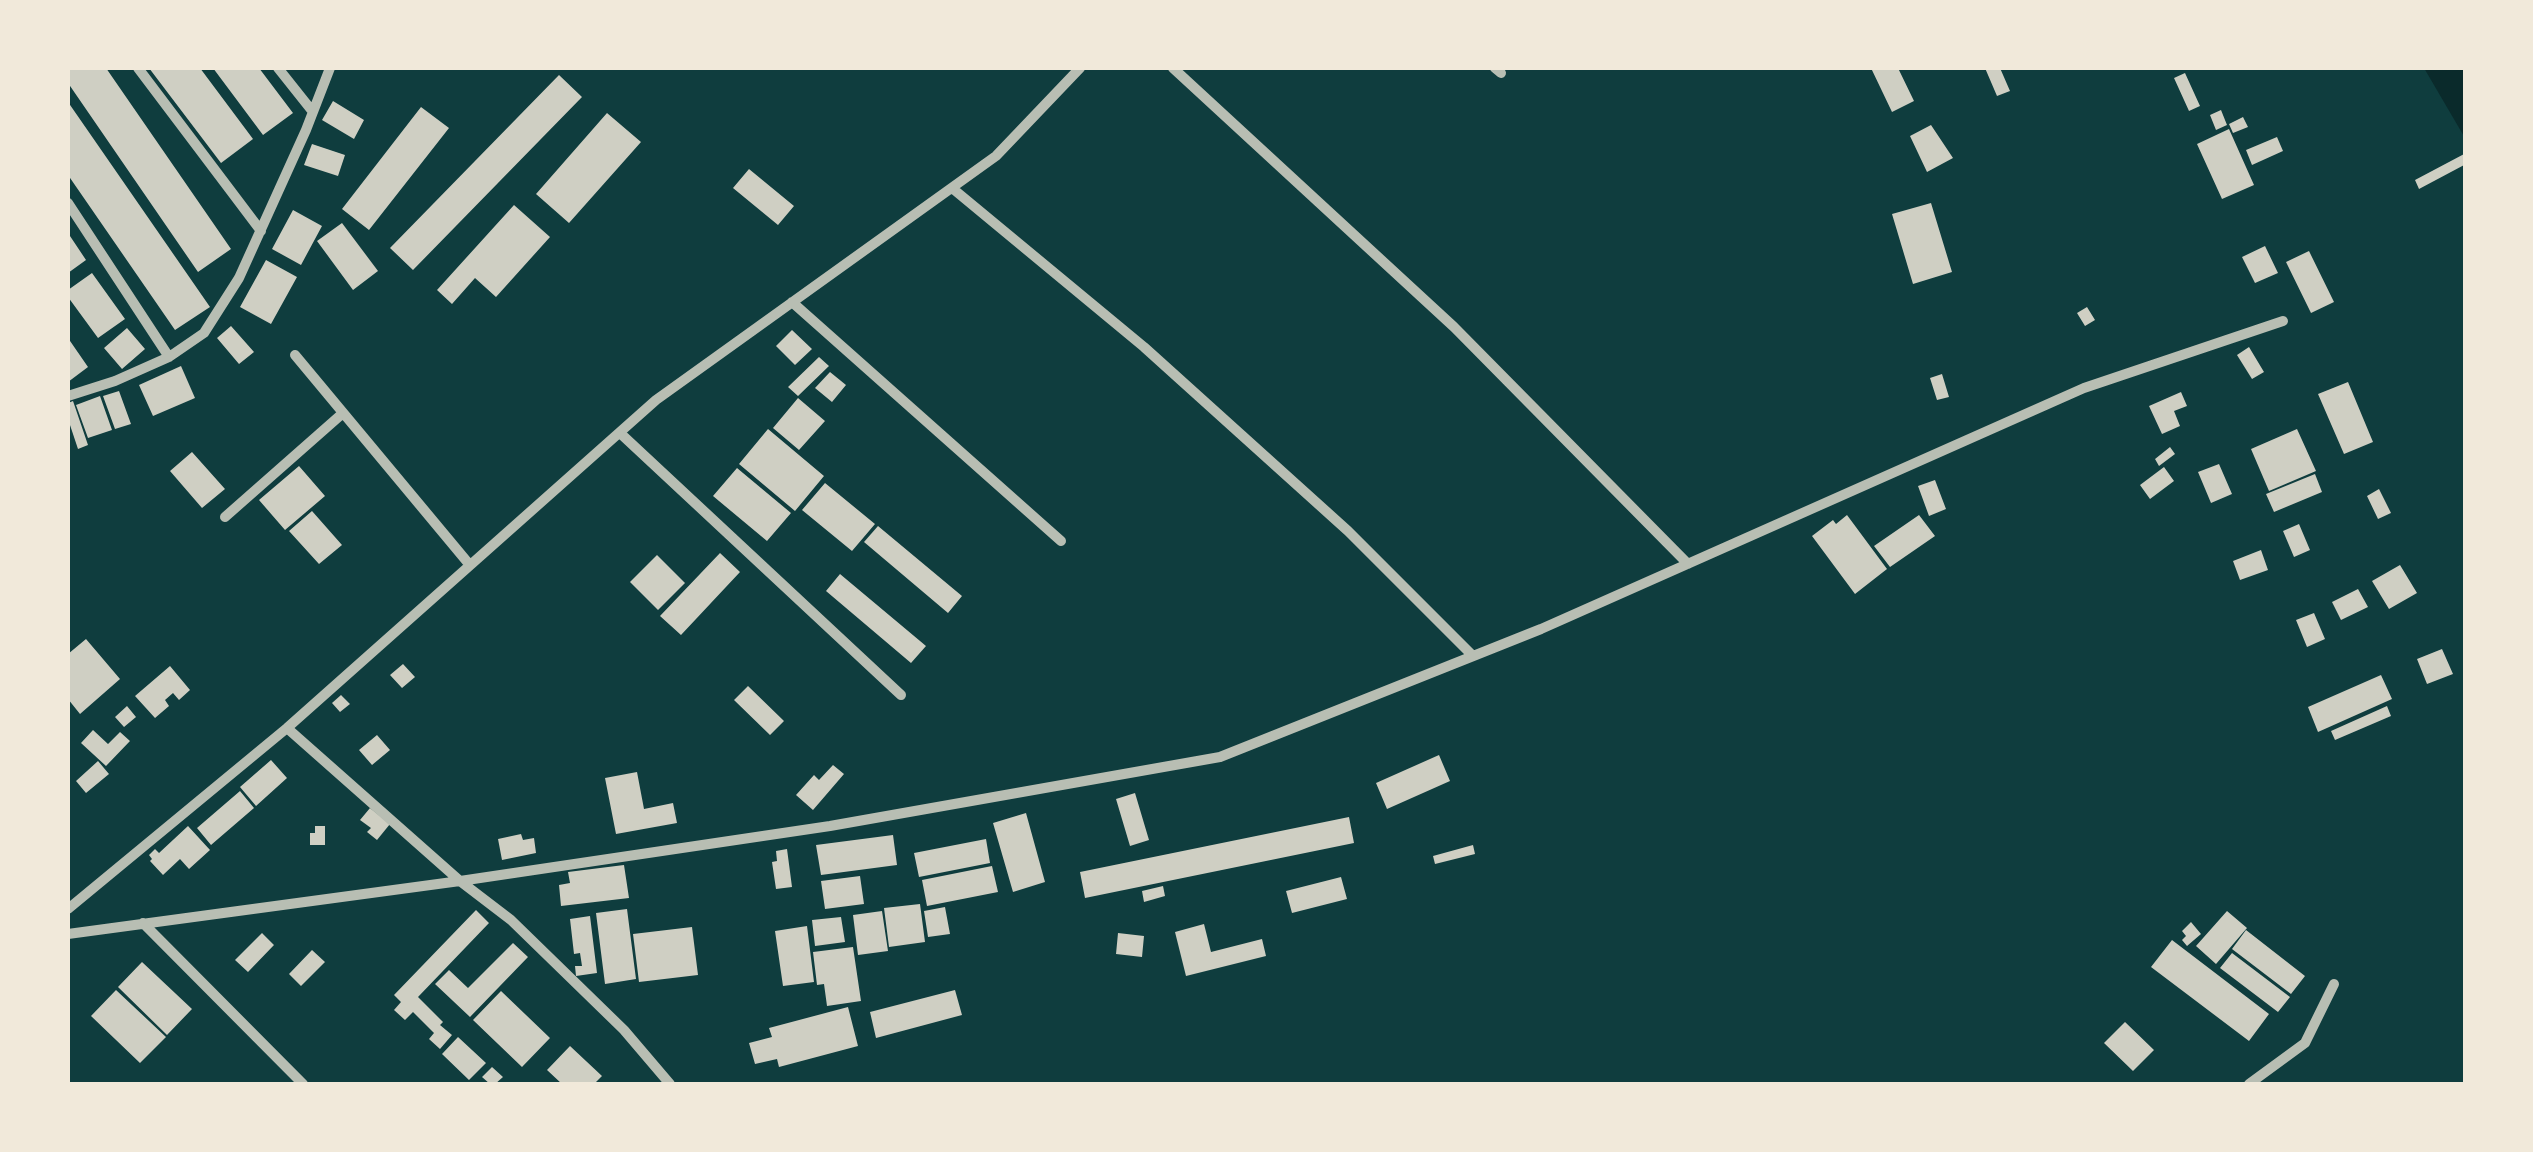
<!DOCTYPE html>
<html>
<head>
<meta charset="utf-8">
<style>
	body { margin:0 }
	#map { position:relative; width:2533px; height:1152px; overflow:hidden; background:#0f3d3e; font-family:Figtree,sans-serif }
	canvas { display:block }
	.frame { position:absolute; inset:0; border:70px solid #f1e9da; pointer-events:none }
</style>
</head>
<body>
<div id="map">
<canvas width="2533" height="1152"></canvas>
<div class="frame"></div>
</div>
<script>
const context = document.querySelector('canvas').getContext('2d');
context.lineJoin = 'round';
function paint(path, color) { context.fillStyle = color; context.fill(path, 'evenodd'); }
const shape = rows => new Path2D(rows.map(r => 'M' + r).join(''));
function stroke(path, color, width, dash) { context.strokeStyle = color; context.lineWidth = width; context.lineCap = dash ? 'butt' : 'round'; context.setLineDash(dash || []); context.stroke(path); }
const water = shape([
	[2424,68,2465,68,2465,138]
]);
const building = shape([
	[68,68,106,68,231,249,198,272,68,83],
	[149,68,200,68,253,139,221,163],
	[213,68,259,68,293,113,263,135],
	[1871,68,1898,68,1914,101,1892,112],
	[1985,68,2000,68,2010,91,1997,96],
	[2185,73,2200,106,2189,111,2174,78],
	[559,75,582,97,413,270,390,248],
	[333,101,364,120,354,139,322,120],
	[68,102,210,307,175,330,68,175],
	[421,107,449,128,369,230,342,209],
	[2221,110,2227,125,2216,130,2210,115],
	[607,113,641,142,569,223,536,194],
	[2243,117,2248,127,2233,133,2229,124],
	[1931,125,1953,158,1927,172,1910,136],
	[2229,129,2254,185,2222,199,2197,144],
	[2277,137,2283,151,2252,165,2246,150],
	[312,144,345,155,338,176,304,165],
	[2466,153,2466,164,2419,189,2415,180],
	[749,169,794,206,778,225,733,188],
	[1931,203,1952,272,1913,284,1892,214],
	[514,205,550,237,496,297,475,278,452,304,437,290],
	[293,210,322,226,301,265,272,249],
	[342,223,378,271,353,290,317,241],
	[68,233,86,260,68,273],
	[2265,246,2278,273,2255,283,2242,257],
	[2309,251,2334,302,2311,313,2286,262],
	[266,260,297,277,271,324,240,307],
	[92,273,125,319,98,338,68,297,68,290],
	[2087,307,2095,320,2085,326,2077,313],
	[231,326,254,352,239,364,217,338],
	[127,328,145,349,122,369,104,348],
	[792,330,812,349,795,365,776,346],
	[68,338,88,367,68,382],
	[2249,347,2264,372,2252,379,2237,355],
	[819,357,829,366,798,396,788,387],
	[181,366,195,398,153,416,139,385],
	[830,372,846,385,832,402,815,388],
	[1942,374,1949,397,1937,400,1930,378],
	[2348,382,2373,442,2344,454,2318,394],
	[119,391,131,424,115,429,103,396],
	[2181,392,2187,406,2174,411,2180,426,2162,434,2149,406],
	[100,396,112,430,88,438,76,405],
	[798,398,825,421,799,450,773,428],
	[73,401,88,445,78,449,68,419,68,403],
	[768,429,824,476,795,511,739,464],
	[2297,429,2316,471,2269,491,2251,449],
	[2170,447,2175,454,2159,466,2155,459],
	[192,452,225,489,202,508,170,471],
	[2219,464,2232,494,2211,503,2198,472],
	[299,466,325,496,285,530,259,500],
	[2164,467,2174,481,2150,499,2140,485],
	[737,468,791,513,767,541,713,496],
	[2315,474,2322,492,2274,512,2266,494],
	[1935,480,1946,509,1929,516,1918,486],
	[825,483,875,524,852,551,802,510],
	[2379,489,2391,513,2378,519,2367,496],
	[312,511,342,545,319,564,289,531],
	[1847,515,1887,569,1855,594,1812,536,1833,520,1836,524],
	[1919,515,1935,536,1890,567,1874,546],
	[2299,524,2310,550,2294,557,2283,531],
	[878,526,962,596,948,613,864,542],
	[2261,550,2268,570,2240,580,2233,561],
	[720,553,740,572,681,635,660,616],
	[657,555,685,583,658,610,630,582],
	[2400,565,2417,593,2389,609,2372,581],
	[840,574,926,646,911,663,826,591],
	[2358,589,2368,607,2341,620,2332,602],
	[2314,613,2325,639,2307,647,2296,620],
	[86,639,120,679,80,714,68,699,68,654],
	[2442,649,2453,674,2427,684,2417,659],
	[403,664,415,677,402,688,390,675],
	[170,666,190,690,179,700,173,693,165,700,169,706,155,718,135,696],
	[2381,675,2392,699,2318,732,2308,707],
	[748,686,784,721,770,735,734,700],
	[341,695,350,704,340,712,332,703],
	[127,706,136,717,124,727,115,717],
	[2387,706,2391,716,2335,740,2331,731],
	[93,730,108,744,120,732,130,741,106,766,81,743],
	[377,735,390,750,372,765,359,750],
	[1439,755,1450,781,1387,809,1376,783],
	[271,760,287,778,256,806,240,787],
	[98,761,109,774,86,793,76,781],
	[833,765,844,774,813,810,796,795,814,775,819,780],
	[637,772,644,809,673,803,677,823,616,834,605,778],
	[240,791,254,808,211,845,197,828],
	[1135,793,1149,840,1130,846,1116,799],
	[370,808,390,824,377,840,367,832,371,828,360,820],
	[1026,813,1045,882,1013,892,993,823],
	[1349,817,1354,843,1085,898,1080,872],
	[188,826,210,850,189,869,180,859,163,875,150,861,152,859,149,855,155,849,159,853],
	[315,826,325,826,325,845,310,845,310,833,315,833],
	[521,834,523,840,534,838,536,853,502,860,498,839],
	[893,835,897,865,821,875,816,845],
	[986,839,990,863,919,877,914,853],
	[1473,845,1475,854,1435,864,1433,856],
	[787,849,792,887,776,889,772,862,777,861,776,851],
	[624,865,629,898,561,906,559,885,570,883,568,872],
	[992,866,998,892,927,906,922,880],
	[860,876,864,904,825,909,821,881],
	[1341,877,1347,899,1292,913,1286,891],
	[1163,886,1165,896,1144,902,1142,891],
	[920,904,925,942,889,947,884,908],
	[945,907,950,934,928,937,924,911],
	[627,909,636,979,605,984,596,913],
	[476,910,489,923,418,997,443,1022,440,1025,452,1035,440,1049,429,1039,434,1033,413,1012,405,1020,394,1010,401,1002,394,995],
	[882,911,888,951,858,955,853,915],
	[2227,911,2247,928,2216,964,2196,946],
	[590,916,597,973,576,976,575,966,582,966,580,953,574,954,570,919],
	[841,917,845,942,815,946,812,920],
	[2191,922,2201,934,2187,946,2182,940,2186,936,2182,931],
	[1204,924,1211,952,1262,939,1266,956,1186,976,1175,932],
	[807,926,814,982,783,986,775,931],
	[692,927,698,975,639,982,633,934],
	[2246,930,2305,976,2291,994,2232,949],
	[262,933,274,945,248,972,235,960],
	[1118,933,1144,936,1142,957,1116,954],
	[2172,940,2269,1014,2249,1041,2151,967],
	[513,943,528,957,470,1017,435,984,449,970,468,988],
	[853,947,861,1001,827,1006,824,984,817,985,813,952],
	[312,950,325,962,301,986,289,974],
	[2232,953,2290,997,2278,1012,2220,968],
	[142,962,192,1009,167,1035,118,987],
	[116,990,166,1037,140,1063,91,1016],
	[955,990,962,1015,876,1038,870,1012],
	[501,991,550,1038,522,1067,473,1020],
	[848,1007,858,1046,779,1067,777,1059,755,1064,749,1043,772,1037,769,1028],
	[2125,1022,2154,1050,2133,1071,2104,1043],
	[458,1037,486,1063,469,1080,442,1054],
	[570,1046,602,1076,594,1084,562,1084,547,1070],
	[492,1067,503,1077,495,1084,490,1084,482,1077]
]);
const minor = shape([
	[138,68,261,231],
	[278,68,313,112],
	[1173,68,1454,327,1688,564],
	[1495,68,1501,73],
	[952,188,1144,347,1348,531,1473,656],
	[68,203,169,357],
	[792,302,1061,541],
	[295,355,469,564],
	[68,396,115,381,169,357,204,333,239,278,306,130,330,68],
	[620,433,901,695],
	[225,517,343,413],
	[287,728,460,881,511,920,624,1030,670,1084],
	[68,909,287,728,656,400,996,156,1080,68],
	[143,923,303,1084],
	[68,934,460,881,830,826,1220,757,1541,629,2084,388,2283,321],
	[2249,1084,2305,1043,2334,984]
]);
paint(water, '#0a2a2b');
paint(building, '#cfcfc3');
stroke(minor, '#b8beb3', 10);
</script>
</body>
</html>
